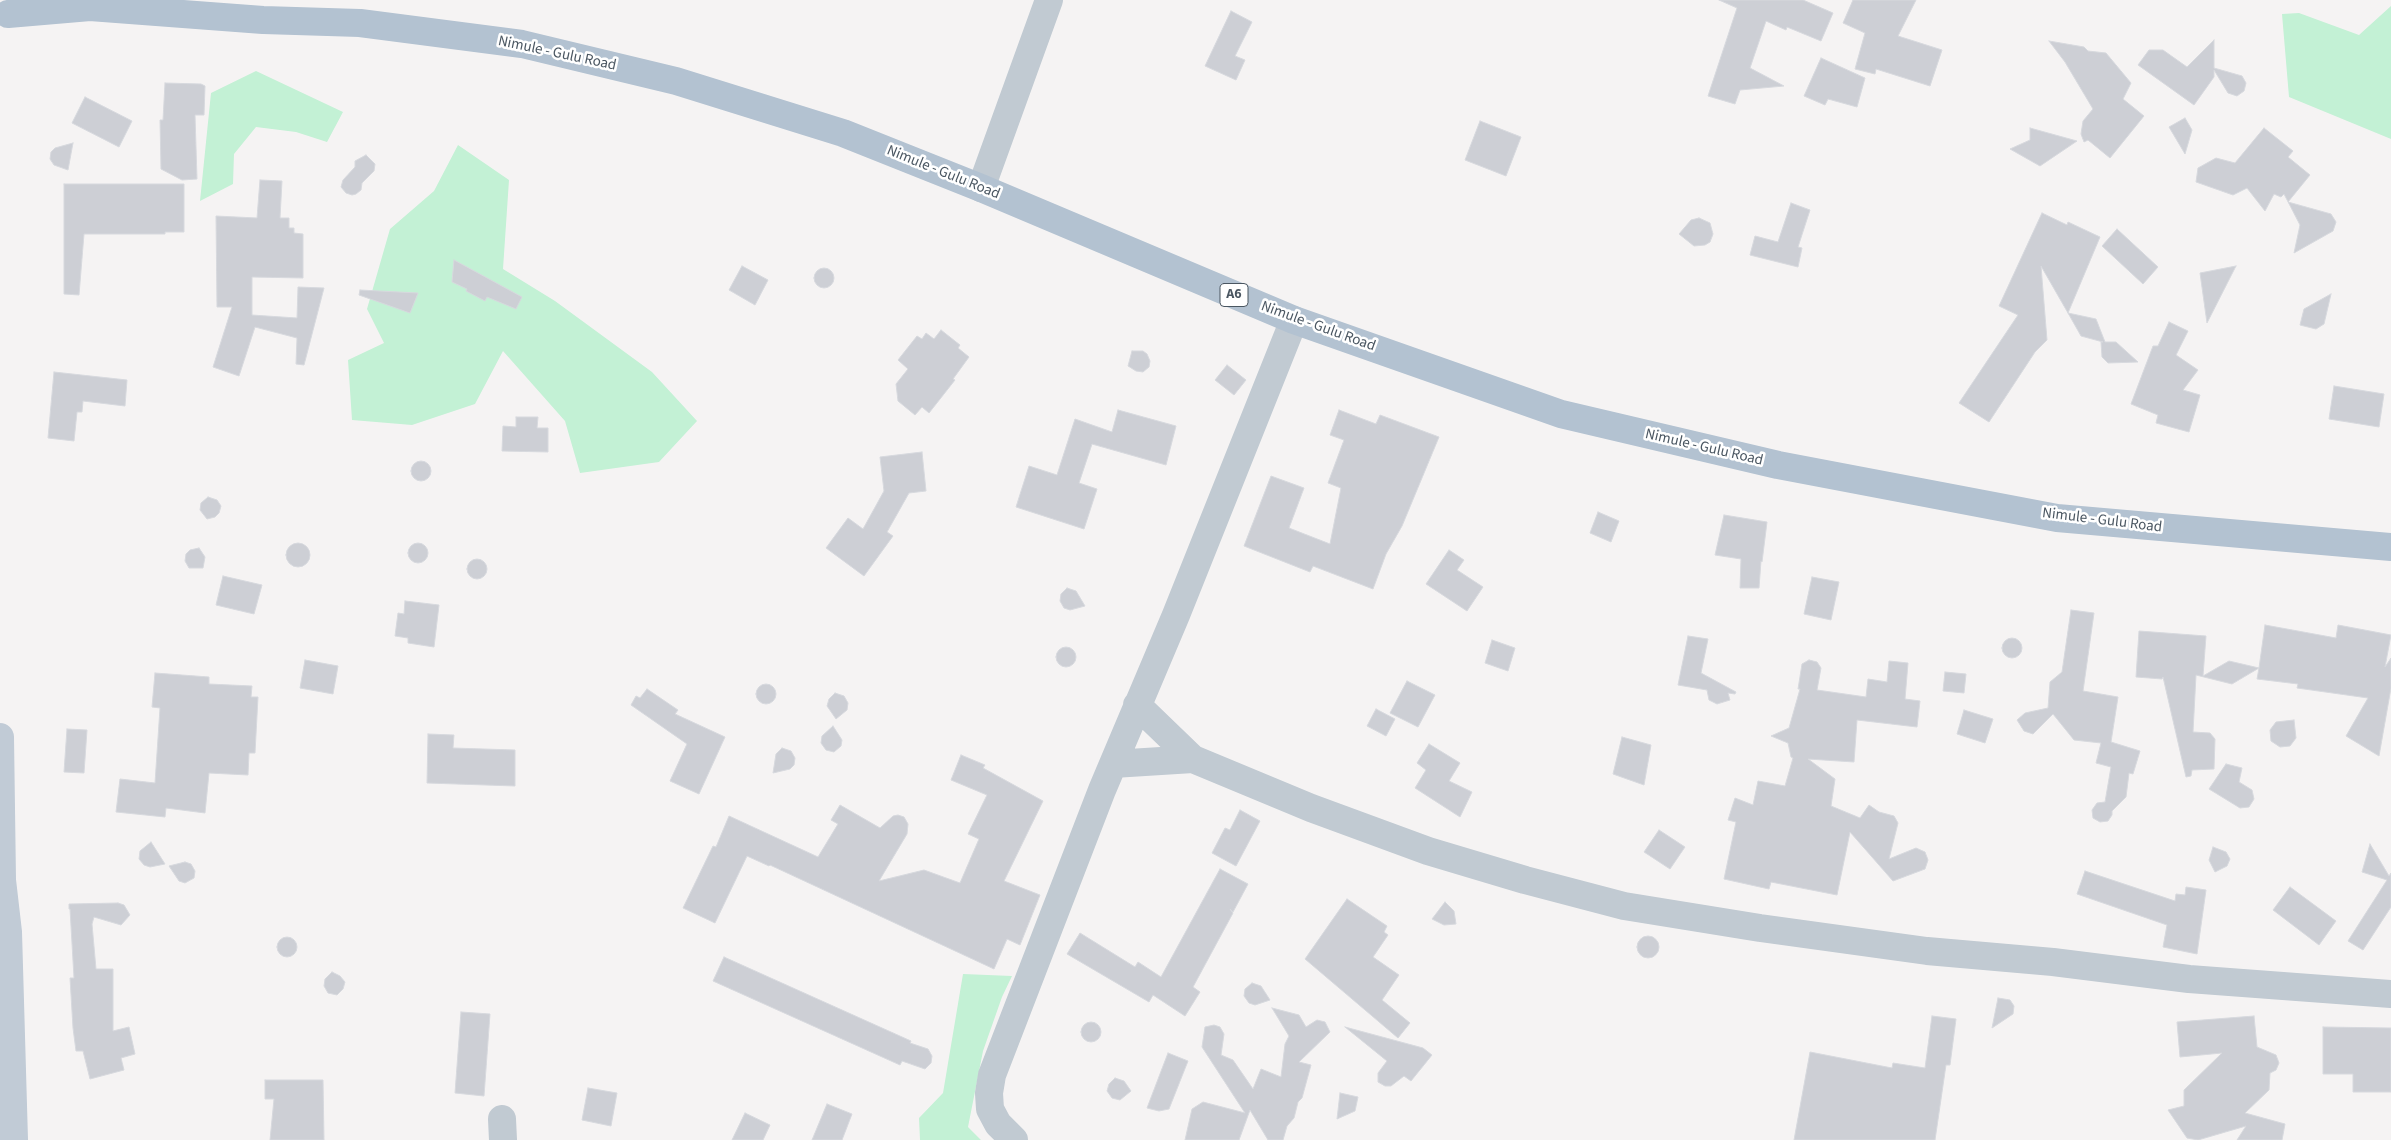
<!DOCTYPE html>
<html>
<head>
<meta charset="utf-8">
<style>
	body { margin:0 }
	canvas { display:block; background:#f5f3f3 }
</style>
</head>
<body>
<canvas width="2391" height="1140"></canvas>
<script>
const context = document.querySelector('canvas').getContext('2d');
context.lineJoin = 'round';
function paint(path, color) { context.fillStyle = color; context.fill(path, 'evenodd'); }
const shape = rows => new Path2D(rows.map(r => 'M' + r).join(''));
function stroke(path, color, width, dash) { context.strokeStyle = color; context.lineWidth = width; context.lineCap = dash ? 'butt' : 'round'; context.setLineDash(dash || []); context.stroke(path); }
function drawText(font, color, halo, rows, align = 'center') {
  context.font = font + ' "Source Sans 3",sans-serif'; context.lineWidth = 5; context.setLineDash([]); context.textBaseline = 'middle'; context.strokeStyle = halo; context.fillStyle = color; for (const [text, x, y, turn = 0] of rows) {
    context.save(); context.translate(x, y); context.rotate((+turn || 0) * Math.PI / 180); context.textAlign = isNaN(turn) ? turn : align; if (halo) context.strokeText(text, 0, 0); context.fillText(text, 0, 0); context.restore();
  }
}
const green = shape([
	[2391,6,2391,139,2289,97,2282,14,2299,13,2359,35],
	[256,71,343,112,327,142,296,132,256,127,234,154,233,184,200,201,211,93],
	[458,145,509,180,503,269,555,301,652,372,697,421,659,462,580,473,565,421,503,351,475,404,412,425,352,420,348,360,384,343,367,309,390,229,434,191],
	[963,974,1012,976,1002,997,983,1051,968,1127,981,1140,920,1140,919,1118,943,1093]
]);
const building = shape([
	[1719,0,1803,0,1833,13,1821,41,1787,27,1786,30,1766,21,1750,68,1784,86,1740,90,1735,104,1708,96,1737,8,1719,0],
	[1853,0,1916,0,1898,36,1942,50,1930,86,1876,69,1875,74,1855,69,1865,33,1843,23,1853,0],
	[1231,11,1252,22,1235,56,1245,60,1236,80,1205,66,1231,11],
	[2214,40,2214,68,2242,76,2246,83,2244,91,2237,96,2228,93,2214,70,2214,77,2194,105,2138,65,2149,50,2163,50,2187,67,2214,40],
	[2049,41,2084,47,2088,51,2106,53,2131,83,2123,99,2144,116,2110,158,2088,140,2084,142,2081,134,2083,121,2093,109,2065,62,2049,41],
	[1821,58,1865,78,1857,107,1828,99,1825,105,1804,96,1821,58],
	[165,83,201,84,205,86,204,115,195,115,197,179,182,180,161,169,160,120,163,120,165,83],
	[85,97,132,121,119,147,72,123,85,97],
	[2185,118,2192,130,2185,154,2169,127,2185,118],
	[1480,121,1521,137,1506,176,1465,160,1480,121],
	[2030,128,2077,141,2040,166,2010,149,2030,140,2030,128],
	[2264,128,2293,151,2288,157,2310,175,2288,202,2331,214,2336,222,2333,231,2294,253,2300,225,2284,194,2281,197,2274,194,2265,211,2247,188,2233,195,2196,182,2198,168,2216,158,2235,163,2264,128],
	[73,143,68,170,54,165,50,159,51,152,55,148,73,143],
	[366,155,375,164,374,171,362,183,361,190,356,194,352,195,346,193,341,187,343,180,355,167,355,161,366,155],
	[260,180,282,181,280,218,289,218,289,228,294,228,294,233,303,234,303,278,252,277,252,315,297,318,298,287,324,288,304,365,296,364,297,338,255,327,239,376,213,367,232,307,217,307,216,216,257,218,260,180],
	[64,184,184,184,184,232,165,232,165,234,84,234,79,295,64,294,64,184],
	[1791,203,1810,210,1798,247,1802,248,1798,267,1750,255,1755,236,1778,242,1791,203],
	[2042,213,2067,225,2068,222,2100,237,2068,313,2041,266,2047,340,2035,352,1989,422,1959,403,2018,315,1999,306,2042,213],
	[1699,218,1710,223,1713,234,1710,242,1705,245,1694,246,1679,234,1691,220,1699,218],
	[2117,229,2158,267,2143,284,2102,246,2117,229],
	[454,260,522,297,516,309,487,297,485,301,466,291,467,289,452,282,454,260],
	[742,266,768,280,755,305,729,290,742,266],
	[2236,266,2207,323,2200,273,2236,266],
	'814 278a10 10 0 1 1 20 0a10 10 0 1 1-20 0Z',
	[360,290,418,293,410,313,359,295,360,290],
	[2331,294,2324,324,2316,329,2300,325,2304,309,2331,294],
	[2068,313,2096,319,2105,342,2116,342,2138,362,2108,363,2102,357,2101,342,2103,342,2081,336,2068,313],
	[2169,322,2188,331,2176,355,2198,370,2183,390,2200,395,2189,432,2156,423,2158,415,2131,404,2153,346,2158,346,2169,322],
	[941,330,960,345,958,348,969,357,953,379,955,380,929,413,922,407,915,415,898,401,896,384,908,369,898,360,917,336,922,339,926,333,934,339,941,330],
	[1132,351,1143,351,1147,354,1150,361,1149,367,1143,372,1136,371,1128,366,1132,351],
	[1227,365,1246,380,1234,395,1215,380,1227,365],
	[54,372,127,380,125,406,83,401,82,412,77,412,74,441,48,438,54,372],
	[2334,386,2384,394,2379,427,2329,419,2334,386],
	[1118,410,1176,426,1166,465,1092,444,1079,483,1097,489,1084,529,1016,507,1029,466,1057,475,1075,419,1112,432,1118,410],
	[1339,410,1376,424,1380,415,1439,437,1402,526,1386,554,1373,589,1313,566,1310,572,1244,546,1271,476,1304,488,1289,528,1330,544,1341,488,1328,483,1344,440,1330,435,1339,410],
	[516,417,538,417,537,428,548,428,548,452,502,451,503,426,516,427,516,417],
	[922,452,926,491,909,493,887,532,893,536,864,576,826,548,848,518,863,529,884,491,880,457,922,452],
	'411 471a10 10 0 1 1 20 0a10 10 0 1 1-20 0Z',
	[208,497,217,500,221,506,219,513,215,517,207,519,200,510,201,503,208,497],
	[1598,512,1619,521,1611,542,1590,533,1598,512],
	[1724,515,1767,522,1762,562,1761,561,1759,588,1740,588,1741,559,1715,555,1724,515],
	'408 553a10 10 0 1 1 20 0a10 10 0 1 1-20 0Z',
	'286 555a12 12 0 1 1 24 0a12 12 0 1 1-24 0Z',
	[199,548,205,557,203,568,189,568,185,561,186,554,190,550,199,548],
	[1449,550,1464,560,1457,570,1483,587,1467,611,1426,584,1449,550],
	'467 569a10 10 0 1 1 20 0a10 10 0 1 1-20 0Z',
	[223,576,262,585,254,614,216,605,223,576],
	[1812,577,1839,582,1831,620,1804,614,1812,577],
	[1067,588,1076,591,1085,606,1070,610,1064,608,1060,601,1061,594,1067,588],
	[405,601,439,605,434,647,408,643,408,638,395,636,398,613,404,614,405,601],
	[2071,610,2094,613,2083,691,2118,697,2111,742,2140,751,2133,774,2129,773,2126,797,2112,811,2112,815,2108,821,2100,822,2093,818,2092,810,2097,803,2105,802,2111,767,2096,763,2101,743,2074,740,2053,714,2033,734,2024,731,2017,720,2025,713,2048,708,2050,682,2062,672,2071,610],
	[2265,625,2336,638,2338,625,2391,635,2385,667,2391,658,2391,688,2379,756,2346,736,2368,698,2297,688,2298,684,2257,679,2259,668,2232,684,2196,675,2193,732,2210,733,2215,739,2214,769,2192,770,2191,776,2186,777,2163,677,2162,679,2136,677,2139,631,2206,636,2203,676,2229,661,2259,668,2265,625],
	[1688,636,1708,639,1701,673,1736,692,1735,694,1728,693,1730,700,1717,704,1709,700,1707,690,1678,685,1688,636],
	'2002 648a10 10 0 1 1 20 0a10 10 0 1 1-20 0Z',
	[1492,640,1515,648,1508,671,1485,663,1492,640],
	'1056 657a10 10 0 1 1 20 0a10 10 0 1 1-20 0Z',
	[305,660,338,666,333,694,300,688,305,660],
	[1809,660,1817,662,1821,668,1817,690,1866,697,1868,679,1887,682,1889,661,1908,663,1905,699,1920,701,1917,727,1857,720,1854,762,1808,759,1835,779,1831,806,1860,818,1869,805,1879,812,1894,816,1898,823,1889,859,1916,848,1925,852,1928,860,1925,869,1893,881,1850,832,1837,895,1771,882,1769,889,1724,879,1736,822,1728,820,1735,798,1753,805,1758,781,1785,786,1793,758,1791,757,1788,743,1771,736,1789,728,1800,689,1798,689,1802,664,1809,660],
	[1945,672,1966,674,1964,693,1943,691,1945,672],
	[155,673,209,677,209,684,252,686,251,697,258,697,255,753,249,753,248,775,209,773,205,813,166,808,165,817,116,812,120,779,155,783,160,708,152,707,155,673],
	[1407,681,1435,695,1418,727,1390,713,1407,681],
	'756 694a10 10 0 1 1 20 0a10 10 0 1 1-20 0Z',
	[647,689,678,710,675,714,725,737,699,794,670,781,687,744,631,705,636,696,640,698,647,689],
	[835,693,844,696,848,703,847,710,836,719,827,706,829,699,835,693],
	[1376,709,1395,719,1386,736,1367,726,1376,709],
	[1964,710,1993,719,1985,743,1957,734,1964,710],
	[2294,720,2296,738,2290,746,2280,747,2271,741,2270,730,2276,722,2294,720],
	[833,726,842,740,841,746,834,752,826,750,821,743,822,736,833,726],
	[67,729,87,730,84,773,64,772,67,729],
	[428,734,454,735,453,748,515,750,515,786,427,783,428,734],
	[1622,737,1651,745,1644,785,1613,774,1622,737],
	[1429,744,1460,763,1449,781,1472,792,1460,817,1415,788,1426,770,1417,763,1429,744],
	[782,748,791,751,795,758,794,765,790,769,773,773,776,754,782,748],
	[961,755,985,765,983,768,1043,801,1004,881,1040,895,1020,945,1007,939,994,969,770,865,769,866,747,856,715,923,683,908,713,846,716,847,729,816,818,857,838,824,831,820,840,805,880,828,893,816,898,815,904,817,908,824,907,834,879,881,924,870,960,883,979,839,968,834,987,795,951,780,961,755],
	[2226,764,2242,768,2239,782,2252,790,2254,799,2249,807,2240,808,2209,789,2226,764],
	[1240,810,1260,821,1236,866,1212,853,1225,828,1230,830,1240,810],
	[1659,830,1685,847,1670,869,1644,852,1659,830],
	[151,842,165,864,150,867,144,865,139,859,140,851,151,842],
	[2370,844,2389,876,2391,873,2391,907,2363,950,2348,941,2387,880,2362,872,2370,844],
	[2213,847,2226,852,2230,859,2227,866,2215,872,2209,860,2213,847],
	[185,862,191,864,195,871,194,878,185,883,179,881,169,866,185,862],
	[1220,869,1248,884,1233,912,1230,909,1233,913,1193,987,1200,992,1185,1016,1153,995,1149,1002,1067,954,1080,933,1135,967,1138,962,1161,977,1220,869],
	[2085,871,2175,901,2176,894,2185,895,2186,887,2206,890,2197,954,2163,947,2167,925,2077,894,2085,871],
	[2290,887,2336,921,2319,945,2273,910,2290,887],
	[1347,899,1387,926,1384,932,1388,935,1373,957,1399,975,1382,1000,1410,1023,1398,1038,1305,959,1347,899],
	[1445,902,1454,911,1456,924,1444,925,1432,919,1445,902],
	[118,903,124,905,130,915,121,925,94,917,92,924,96,969,113,969,113,1031,129,1027,135,1054,121,1058,124,1070,90,1079,83,1051,76,1051,73,1028,70,978,74,978,70,909,69,909,69,904,118,903],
	'1637 947a11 11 0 1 1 22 0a11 11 0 1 1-22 0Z',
	'277 947a10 10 0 1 1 20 0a10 10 0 1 1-20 0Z',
	[724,957,911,1041,910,1043,928,1049,932,1056,931,1063,925,1069,902,1061,900,1065,713,981,724,957],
	[332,972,340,976,345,982,343,989,337,995,328,993,324,986,325,979,332,972],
	[1252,983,1261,986,1270,1000,1255,1005,1249,1003,1244,996,1245,989,1252,983],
	[1998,998,2010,1000,2014,1006,2013,1014,1992,1028,1998,998],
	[1272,1008,1299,1015,1306,1027,1317,1020,1325,1022,1330,1032,1299,1062,1311,1065,1302,1098,1298,1102,1294,1118,1287,1126,1283,1140,1268,1140,1250,1110,1239,1140,1185,1140,1192,1109,1203,1102,1245,1113,1202,1047,1205,1027,1214,1025,1220,1027,1224,1034,1221,1055,1233,1060,1253,1089,1261,1069,1281,1077,1285,1044,1289,1036,1272,1008],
	[461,1012,490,1014,484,1096,455,1093,461,1012],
	[1932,1016,1956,1019,1950,1065,1946,1065,1935,1140,1794,1140,1810,1052,1892,1068,1893,1063,1925,1068,1932,1016],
	[2254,1016,2257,1047,2276,1055,2279,1063,2276,1070,2270,1073,2269,1090,2245,1113,2285,1124,2282,1140,2237,1140,2246,1126,2198,1140,2187,1138,2168,1110,2184,1106,2184,1090,2222,1053,2180,1057,2177,1022,2254,1016],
	'1081 1032a10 10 0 1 1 20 0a10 10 0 1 1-20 0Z',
	[1345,1027,1423,1048,1432,1055,1411,1081,1404,1076,1391,1086,1385,1086,1378,1082,1378,1073,1387,1061,1345,1027],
	[2323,1027,2391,1028,2391,1092,2353,1092,2353,1074,2323,1074,2323,1027],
	[1168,1053,1188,1061,1169,1109,1159,1111,1147,1108,1168,1053],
	[1115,1078,1124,1081,1131,1091,1120,1100,1112,1098,1107,1091,1109,1084,1115,1078],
	[265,1080,323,1080,324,1140,270,1140,274,1099,265,1099,265,1080],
	[588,1088,617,1093,611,1126,582,1120,588,1088],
	[1340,1093,1358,1097,1355,1111,1337,1119,1340,1093],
	[827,1104,852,1114,842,1140,812,1140,827,1104],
	[745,1113,770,1125,763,1140,732,1140,745,1113]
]);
const street = shape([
	[981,188,1049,0],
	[1137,705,1193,759,1311,808,1428,851,1525,880,1624,906,1760,928,1927,951,2053,962,2189,979,2391,994],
	[1113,764,1193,759],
	[502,1119,503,1140],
	[1014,1140,998,1124,990,1109,989,1093,992,1075,1102,790,1176,615,1294,320]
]);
const secondary = shape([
	[0,737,2,880,8,932,14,1140]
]);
const primary = shape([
	[8,14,90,7,263,20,360,23,522,44,676,81,843,133,981,188,1294,320,1561,414,1778,465,2057,518,2391,547]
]);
const shields = [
	[1234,295,28]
];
const shieldNames = [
	["A6",1234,295]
];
const streetNames = [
	["Nimule - Gulu Road",557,54,12],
	["Nimule - Gulu Road",943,173,22],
	["Nimule - Gulu Road",1318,327,20],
	["Nimule - Gulu Road",1704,448,13],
	["Nimule - Gulu Road",2102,521,7]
];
paint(green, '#c3f1d5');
paint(building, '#cdcfd5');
stroke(building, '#d7d9de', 1);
stroke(street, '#c1cad2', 28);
stroke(secondary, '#c1cbd6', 28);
stroke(primary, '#b3c2d1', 28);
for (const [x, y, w] of shields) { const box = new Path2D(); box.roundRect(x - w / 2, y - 11.5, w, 23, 4); context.fillStyle = '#fff'; context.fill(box); stroke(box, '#4a5661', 1); }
drawText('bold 14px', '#4a5661', null, shieldNames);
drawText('15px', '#4a5661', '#fff', streetNames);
</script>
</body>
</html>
